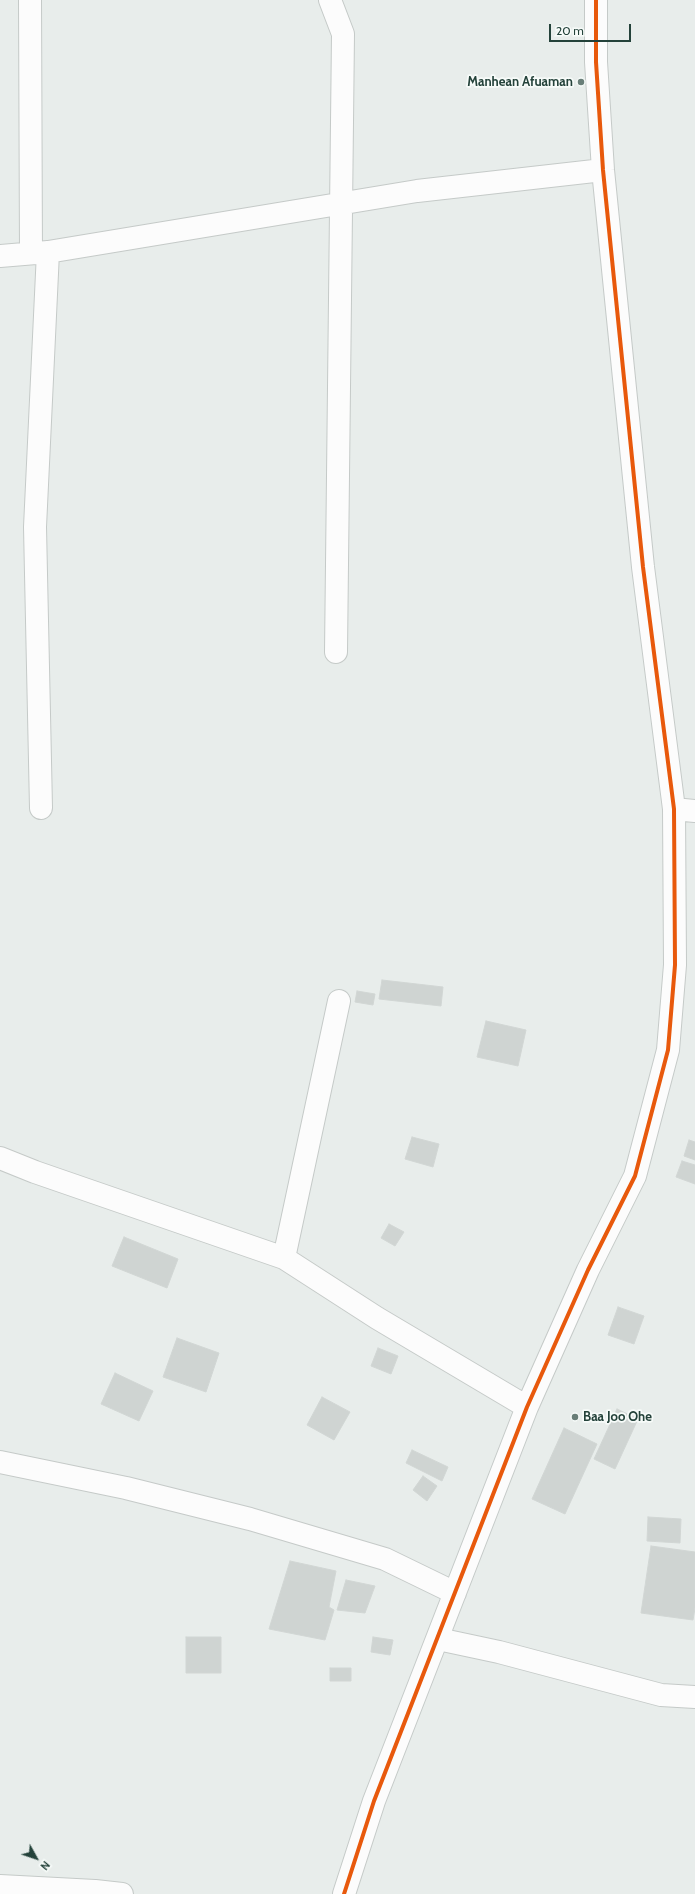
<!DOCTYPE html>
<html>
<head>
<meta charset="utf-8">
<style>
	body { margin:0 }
	#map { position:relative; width:695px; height:1894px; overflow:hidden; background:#e8edeb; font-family:Cabin,sans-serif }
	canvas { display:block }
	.north { position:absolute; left:16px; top:1838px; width:40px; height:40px; -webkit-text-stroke:3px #f7fbf9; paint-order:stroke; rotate:130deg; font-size:11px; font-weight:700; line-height:16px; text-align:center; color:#24423a }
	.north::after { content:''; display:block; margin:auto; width:14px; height:18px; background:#24423a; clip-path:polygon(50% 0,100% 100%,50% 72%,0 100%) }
	.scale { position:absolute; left:549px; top:24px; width:82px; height:18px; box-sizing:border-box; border:2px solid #24423a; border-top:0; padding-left:5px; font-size:12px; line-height:14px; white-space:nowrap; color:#24423a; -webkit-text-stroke:3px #f7fbf9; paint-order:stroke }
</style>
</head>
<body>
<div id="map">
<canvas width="695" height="1894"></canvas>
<div class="north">N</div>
<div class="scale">20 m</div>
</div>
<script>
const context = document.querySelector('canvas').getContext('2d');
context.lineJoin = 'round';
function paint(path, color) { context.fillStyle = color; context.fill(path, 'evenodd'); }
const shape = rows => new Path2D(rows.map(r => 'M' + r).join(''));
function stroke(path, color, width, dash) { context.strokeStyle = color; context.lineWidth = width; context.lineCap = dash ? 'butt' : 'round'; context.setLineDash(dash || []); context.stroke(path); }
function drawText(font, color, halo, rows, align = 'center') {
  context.font = font + ' Cabin,sans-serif'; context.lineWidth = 3.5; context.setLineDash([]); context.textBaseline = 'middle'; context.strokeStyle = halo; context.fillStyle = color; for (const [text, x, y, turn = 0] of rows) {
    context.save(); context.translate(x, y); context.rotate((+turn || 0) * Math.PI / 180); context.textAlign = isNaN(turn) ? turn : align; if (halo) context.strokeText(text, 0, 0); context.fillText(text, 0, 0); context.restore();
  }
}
const building = shape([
	[382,980,443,987,441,1006,379,999,382,980],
	[357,991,375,994,373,1005,355,1002,357,991],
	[486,1021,526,1030,518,1066,477,1057,486,1021],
	[412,1137,439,1144,433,1167,405,1159,412,1137],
	[689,1140,695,1142,695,1160,684,1156,689,1140],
	[682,1161,695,1165,695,1184,676,1177,682,1161],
	[389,1224,404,1232,395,1246,381,1238,389,1224],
	[124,1237,178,1259,167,1288,112,1266,124,1237],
	[618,1307,644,1316,634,1344,608,1335,618,1307],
	[177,1338,219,1353,206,1392,163,1377,177,1338],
	[378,1348,398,1356,391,1374,371,1366,378,1348],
	[115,1373,153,1391,139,1421,101,1404,115,1373],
	[322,1397,350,1412,334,1440,307,1425,322,1397],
	[617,1409,638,1419,615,1469,594,1459,617,1409],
	[564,1428,597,1444,565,1514,532,1499,564,1428],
	[412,1450,448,1467,442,1481,406,1463,412,1450],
	[423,1476,437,1486,427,1501,413,1490,423,1476],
	[648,1517,681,1519,680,1543,647,1541,648,1517],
	[651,1546,695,1552,695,1608,693,1620,641,1613,651,1546],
	[290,1561,336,1571,329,1607,334,1610,325,1640,269,1629,290,1561],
	[346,1580,375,1586,365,1613,337,1610,346,1580],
	[186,1637,221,1637,221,1673,186,1673,186,1637],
	[373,1637,393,1640,390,1655,371,1652,373,1637],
	[330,1668,351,1668,351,1681,330,1681,330,1668]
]);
const minor = shape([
	[30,0,31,253],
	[330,0,343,34,336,652],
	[0,256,48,252,417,191,603,170],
	[41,808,35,527,48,252],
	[674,809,695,811],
	[0,1158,35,1172,284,1258,377,1318,527,1407],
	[284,1258,339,1001],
	[0,1462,126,1488,250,1519,385,1559,455,1593],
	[438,1639,499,1652,661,1695,695,1697],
	[0,1886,95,1891,122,1894],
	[344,1894,374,1801,527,1407,588,1270,635,1176,668,1050,675,965,674,809,643,567,603,170,596,62,596,0]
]);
const cycleway = shape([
	[344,1894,374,1801,527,1407,588,1270,635,1176,668,1050,675,965,674,809,643,567,603,170,596,62,596,0]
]);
const markers = [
	[581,82,4,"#697e78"],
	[575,1417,4,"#697e78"]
];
const poiNames = [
	["Manhean Afuaman",573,82],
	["Baa Joo Ohe",583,1417,"left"]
];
paint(building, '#cfd4d2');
stroke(building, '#d1d6d4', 1);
stroke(minor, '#c5cac8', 24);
stroke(minor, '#fcfcfc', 22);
stroke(cycleway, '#e8590c', 4);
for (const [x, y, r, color] of markers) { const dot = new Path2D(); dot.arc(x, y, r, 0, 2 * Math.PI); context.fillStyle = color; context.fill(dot); stroke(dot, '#f7fbf9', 1.5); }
drawText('bold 13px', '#24423a', '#f7fbf9', poiNames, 'right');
</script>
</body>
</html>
